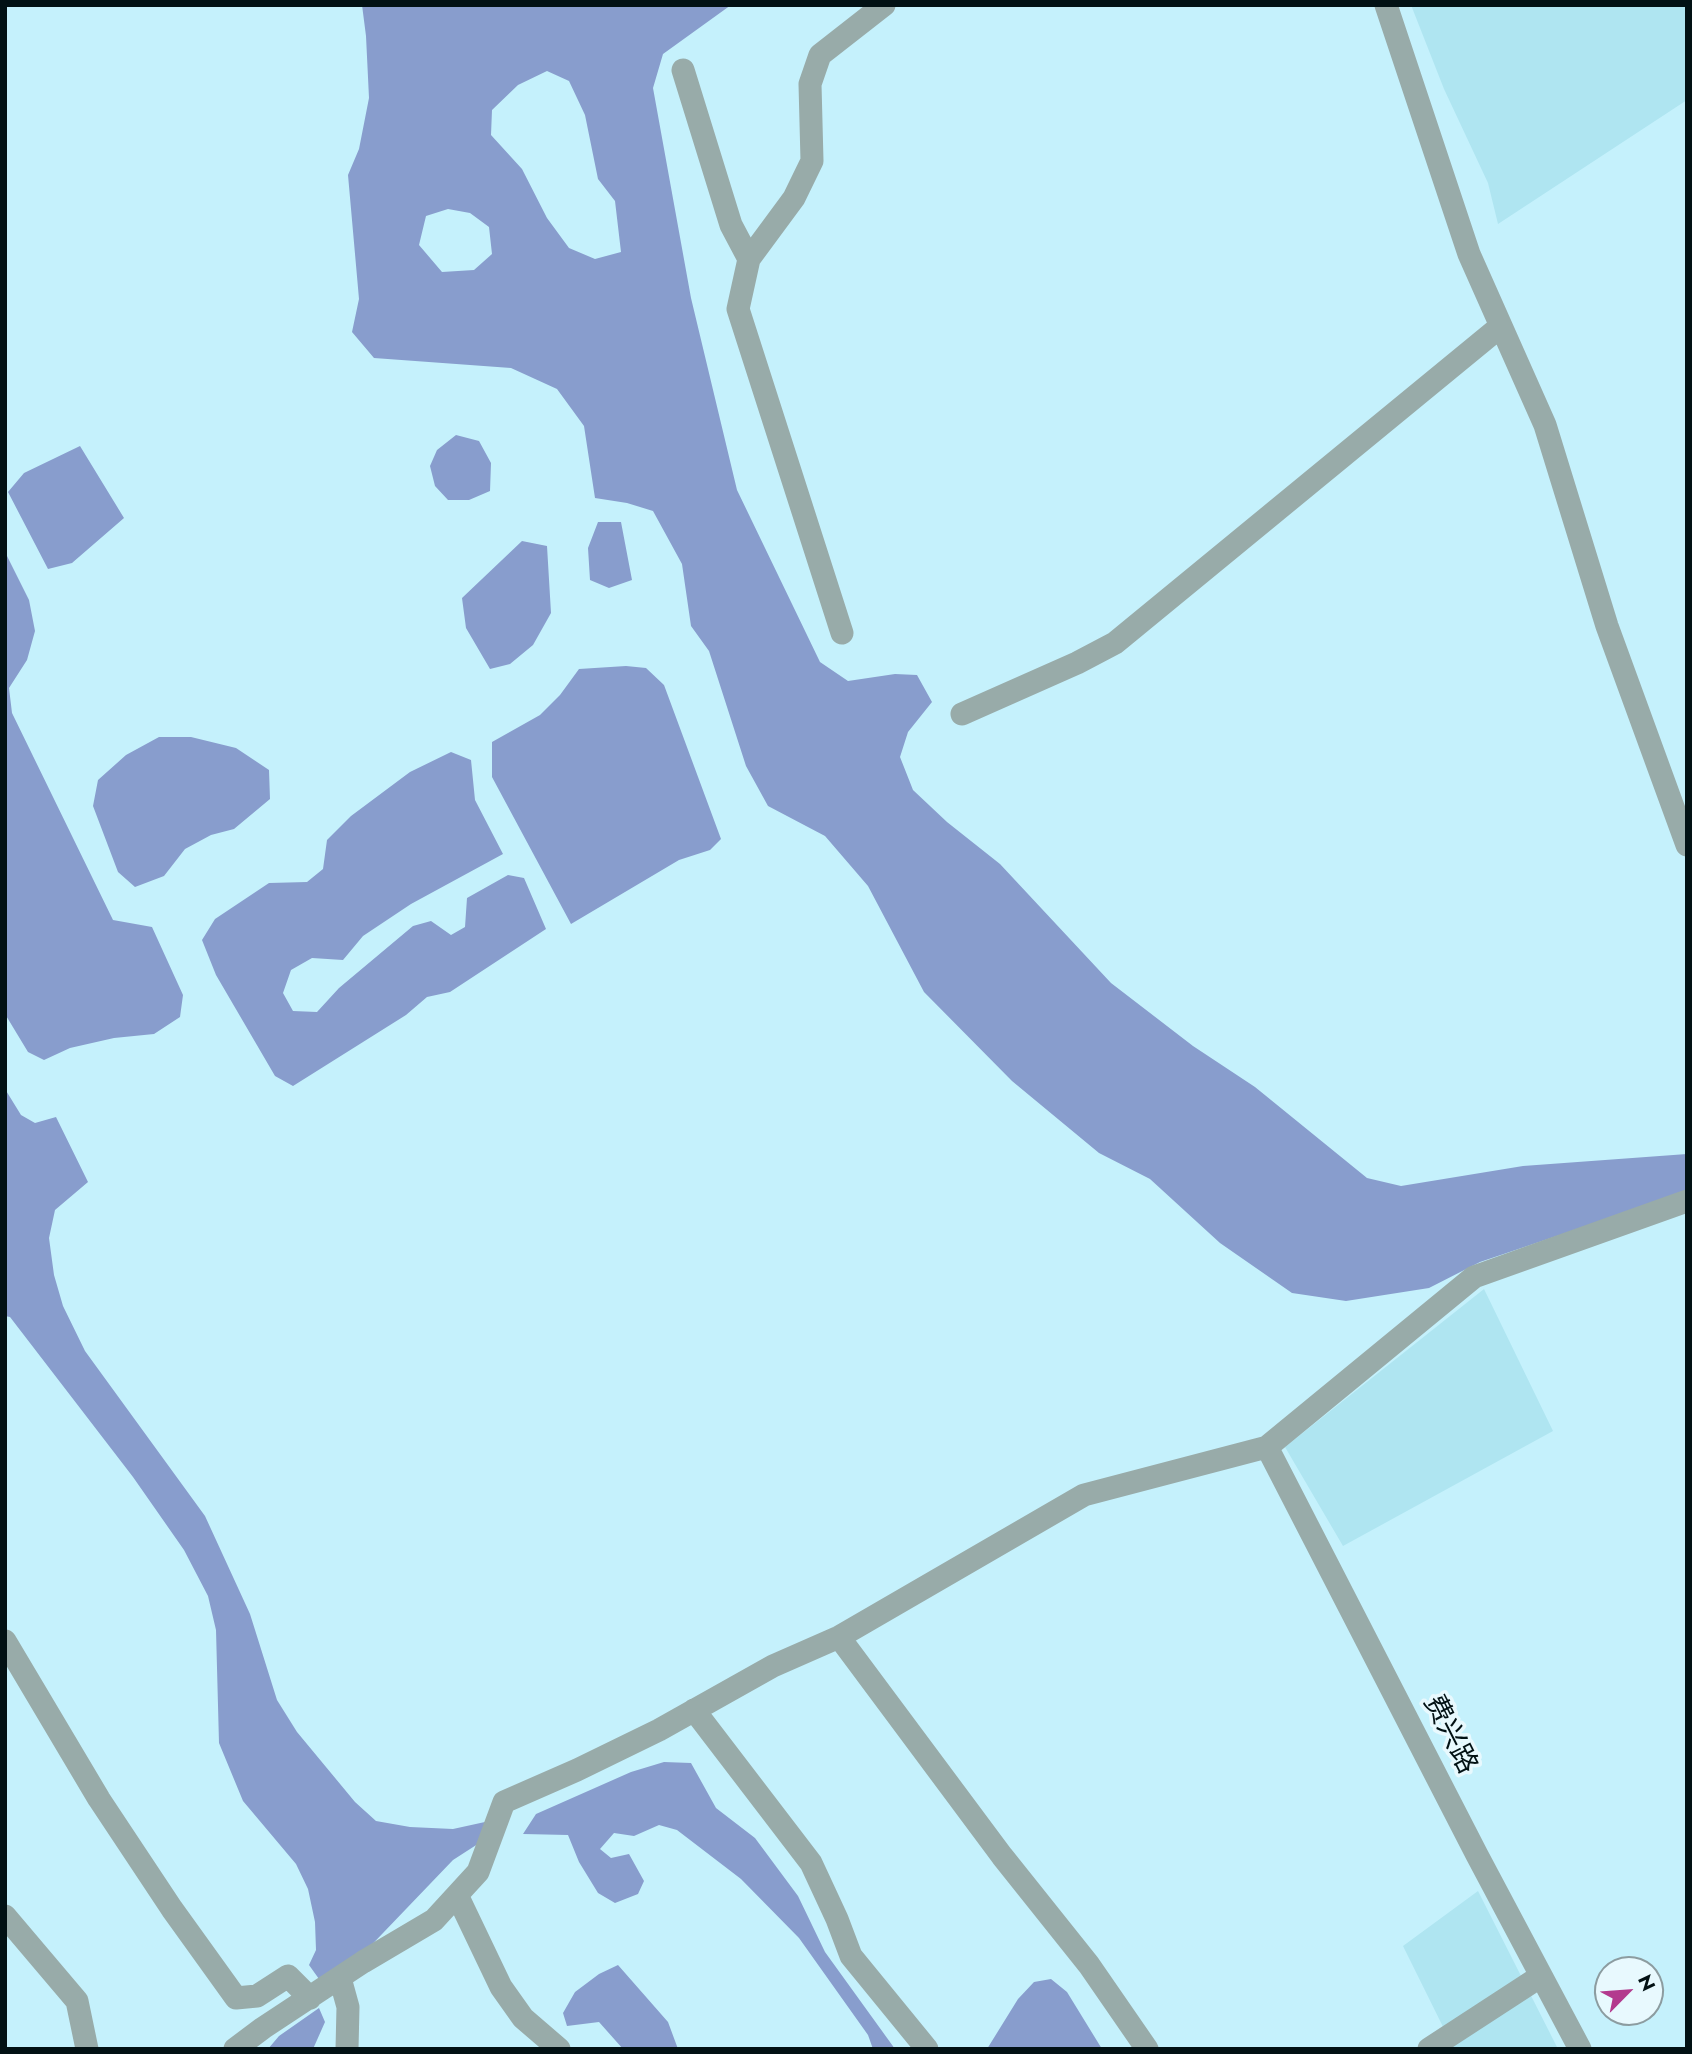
<!DOCTYPE html>
<html>
<head>
<meta charset="utf-8">
<style>
	body { margin:0 }
	#map { position:relative; width:1692px; height:2054px; overflow:hidden; background:#c5f1fc; font-family:Jost,sans-serif }
	canvas { display:block }
	.frame { position:absolute; inset:0; border:7px solid #021114; pointer-events:none }
	.north { position:absolute; left:1594px; top:1956px; width:70px; height:70px; box-sizing:border-box; background:#e8f9fe; border:2px solid #8c9ca0; border-radius:50%; rotate:65deg; font-size:19px; font-weight:700; line-height:28px; text-align:center; color:#021114 }
	.north::after { content:''; display:block; margin:auto; width:24px; height:32px; background:#b33a8e; clip-path:polygon(50% 0,100% 100%,50% 72%,0 100%) }
</style>
</head>
<body>
<div id="map">
<canvas width="1692" height="2054"></canvas>
<div class="frame"></div>
<div class="north">N</div>
</div>
<script>
const context = document.querySelector('canvas').getContext('2d');
context.lineJoin = 'round';
function paint(path, color) { context.fillStyle = color; context.fill(path, 'evenodd'); }
const shape = rows => new Path2D(rows.map(r => 'M' + r).join(''));
function stroke(path, color, width, dash) { context.strokeStyle = color; context.lineWidth = width; context.lineCap = dash ? 'butt' : 'round'; context.setLineDash(dash || []); context.stroke(path); }
function drawText(font, color, halo, rows, align = 'center') {
  context.font = font + ' Jost,"Noto Sans SC",sans-serif'; context.lineWidth = 7; context.setLineDash([]); context.textBaseline = 'middle'; context.strokeStyle = halo; context.fillStyle = color; for (const [text, x, y, turn = 0] of rows) {
    context.save(); context.translate(x, y); context.rotate((+turn || 0) * Math.PI / 180); context.textAlign = isNaN(turn) ? turn : align; if (halo) context.strokeText(text, 0, 0); context.fillText(text, 0, 0); context.restore();
  }
}
const built = shape([
	[1411,5,1687,5,1687,100,1498,224,1488,183,1444,89],
	[1484,1289,1553,1431,1343,1546,1285,1447],
	[1478,1891,1558,2049,1454,2049,1403,1946]
]);
const water = shape([
	[362,5,731,5,663,54,653,88,691,298,737,490,820,662,848,681,895,674,917,675,932,702,908,732,900,757,913,790,947,822,1000,864,1111,983,1193,1046,1255,1087,1367,1178,1401,1186,1523,1166,1687,1154,1687,1192,1480,1262,1429,1288,1346,1301,1292,1293,1220,1243,1150,1179,1099,1153,1012,1081,924,992,868,886,825,836,768,806,746,766,709,651,691,626,682,564,653,511,627,503,595,498,584,426,557,389,511,368,374,358,352,332,359,299,348,175,359,149,369,98,366,36],
	[547,71,569,81,585,115,598,179,615,201,621,252,595,259,569,248,547,218,522,169,491,135,492,110,518,85],
	[448,209,470,213,489,227,492,254,474,270,442,272,419,245,426,216],
	[456,435,479,441,491,463,490,491,469,500,448,500,435,486,430,466,437,450],
	[80,446,124,518,72,563,48,569,8,492,24,473],
	[598,522,621,522,632,580,609,588,590,580,588,548],
	[522,541,547,546,551,613,533,645,510,664,490,669,466,628,462,598],
	[5,552,29,600,35,631,27,660,9,688,12,713,113,920,152,927,183,995,180,1017,154,1034,114,1038,70,1048,44,1060,28,1052,5,1014],
	[626,666,646,668,664,685,721,839,710,850,679,860,571,924,492,777,492,742,540,715,560,695,579,669],
	[159,737,191,737,236,748,269,770,270,799,234,829,211,835,185,849,164,876,135,887,118,872,93,806,98,780,126,755],
	[451,752,471,760,475,800,503,854,411,904,363,936,343,960,312,958,291,970,283,993,293,1011,317,1012,339,988,413,926,431,921,451,935,465,927,467,898,508,875,524,878,546,929,450,992,427,997,406,1015,293,1086,275,1076,216,975,202,940,215,919,269,883,307,882,323,869,327,840,351,816,410,772],
	[5,1089,21,1115,35,1123,56,1117,88,1182,55,1210,49,1238,54,1275,63,1306,85,1351,205,1516,250,1614,277,1700,297,1732,355,1802,376,1821,410,1827,453,1829,494,1820,484,1840,453,1860,360,1957,319,1979,309,1965,316,1950,315,1922,308,1889,296,1864,243,1801,219,1743,216,1630,208,1596,184,1550,133,1477,10,1317,5,1316],
	[664,1762,691,1763,716,1808,755,1838,798,1896,825,1952,895,2049,873,2049,868,2035,799,1938,741,1879,677,1830,659,1825,634,1836,614,1833,600,1849,611,1858,629,1854,644,1881,638,1894,615,1903,598,1893,579,1862,568,1835,523,1834,536,1814,631,1772],
	[618,1965,668,2022,678,2049,623,2049,599,2022,567,2026,563,2013,575,1992,599,1974],
	[1051,1979,1067,1992,1102,2049,987,2049,1018,1999,1034,1982],
	[319,2008,325,2022,313,2049,268,2049,279,2036]
]);
const minor = shape([
	[1386,5,1469,254,1545,425,1607,626,1687,845],
	[683,70,731,225,749,259],
	[842,633,738,309,749,259,794,198,812,161,810,84,820,55,884,5],
	[962,714,1077,663,1115,643,1501,326],
	[1267,1447,1477,1855,1580,2049],
	[839,1637,1002,1856,1089,1965,1147,2049],
	[5,1641,99,1799,172,1909,236,1998,257,1996,288,1976,310,1998],
	[694,1710,811,1863,837,1919,851,1956,927,2049],
	[457,1895,501,1987,523,2018,559,2049],
	[5,1916,77,2001,87,2049],
	[340,1978,348,2007,347,2049],
	[235,2049,263,2028,363,1962,434,1920,478,1872,504,1802,577,1770,659,1730,773,1666,839,1637,1084,1495,1267,1447,1474,1277,1687,1201],
	[1429,2049,1541,1976]
]);
const streetNames = [
	["费兴路",1449,1735,63]
];
paint(built, '#afe5f1');
paint(water, '#889dcd');
stroke(minor, '#98aba9', 23);
drawText('28px', '#021114', '#e8f9fe', streetNames);
</script>
</body>
</html>
